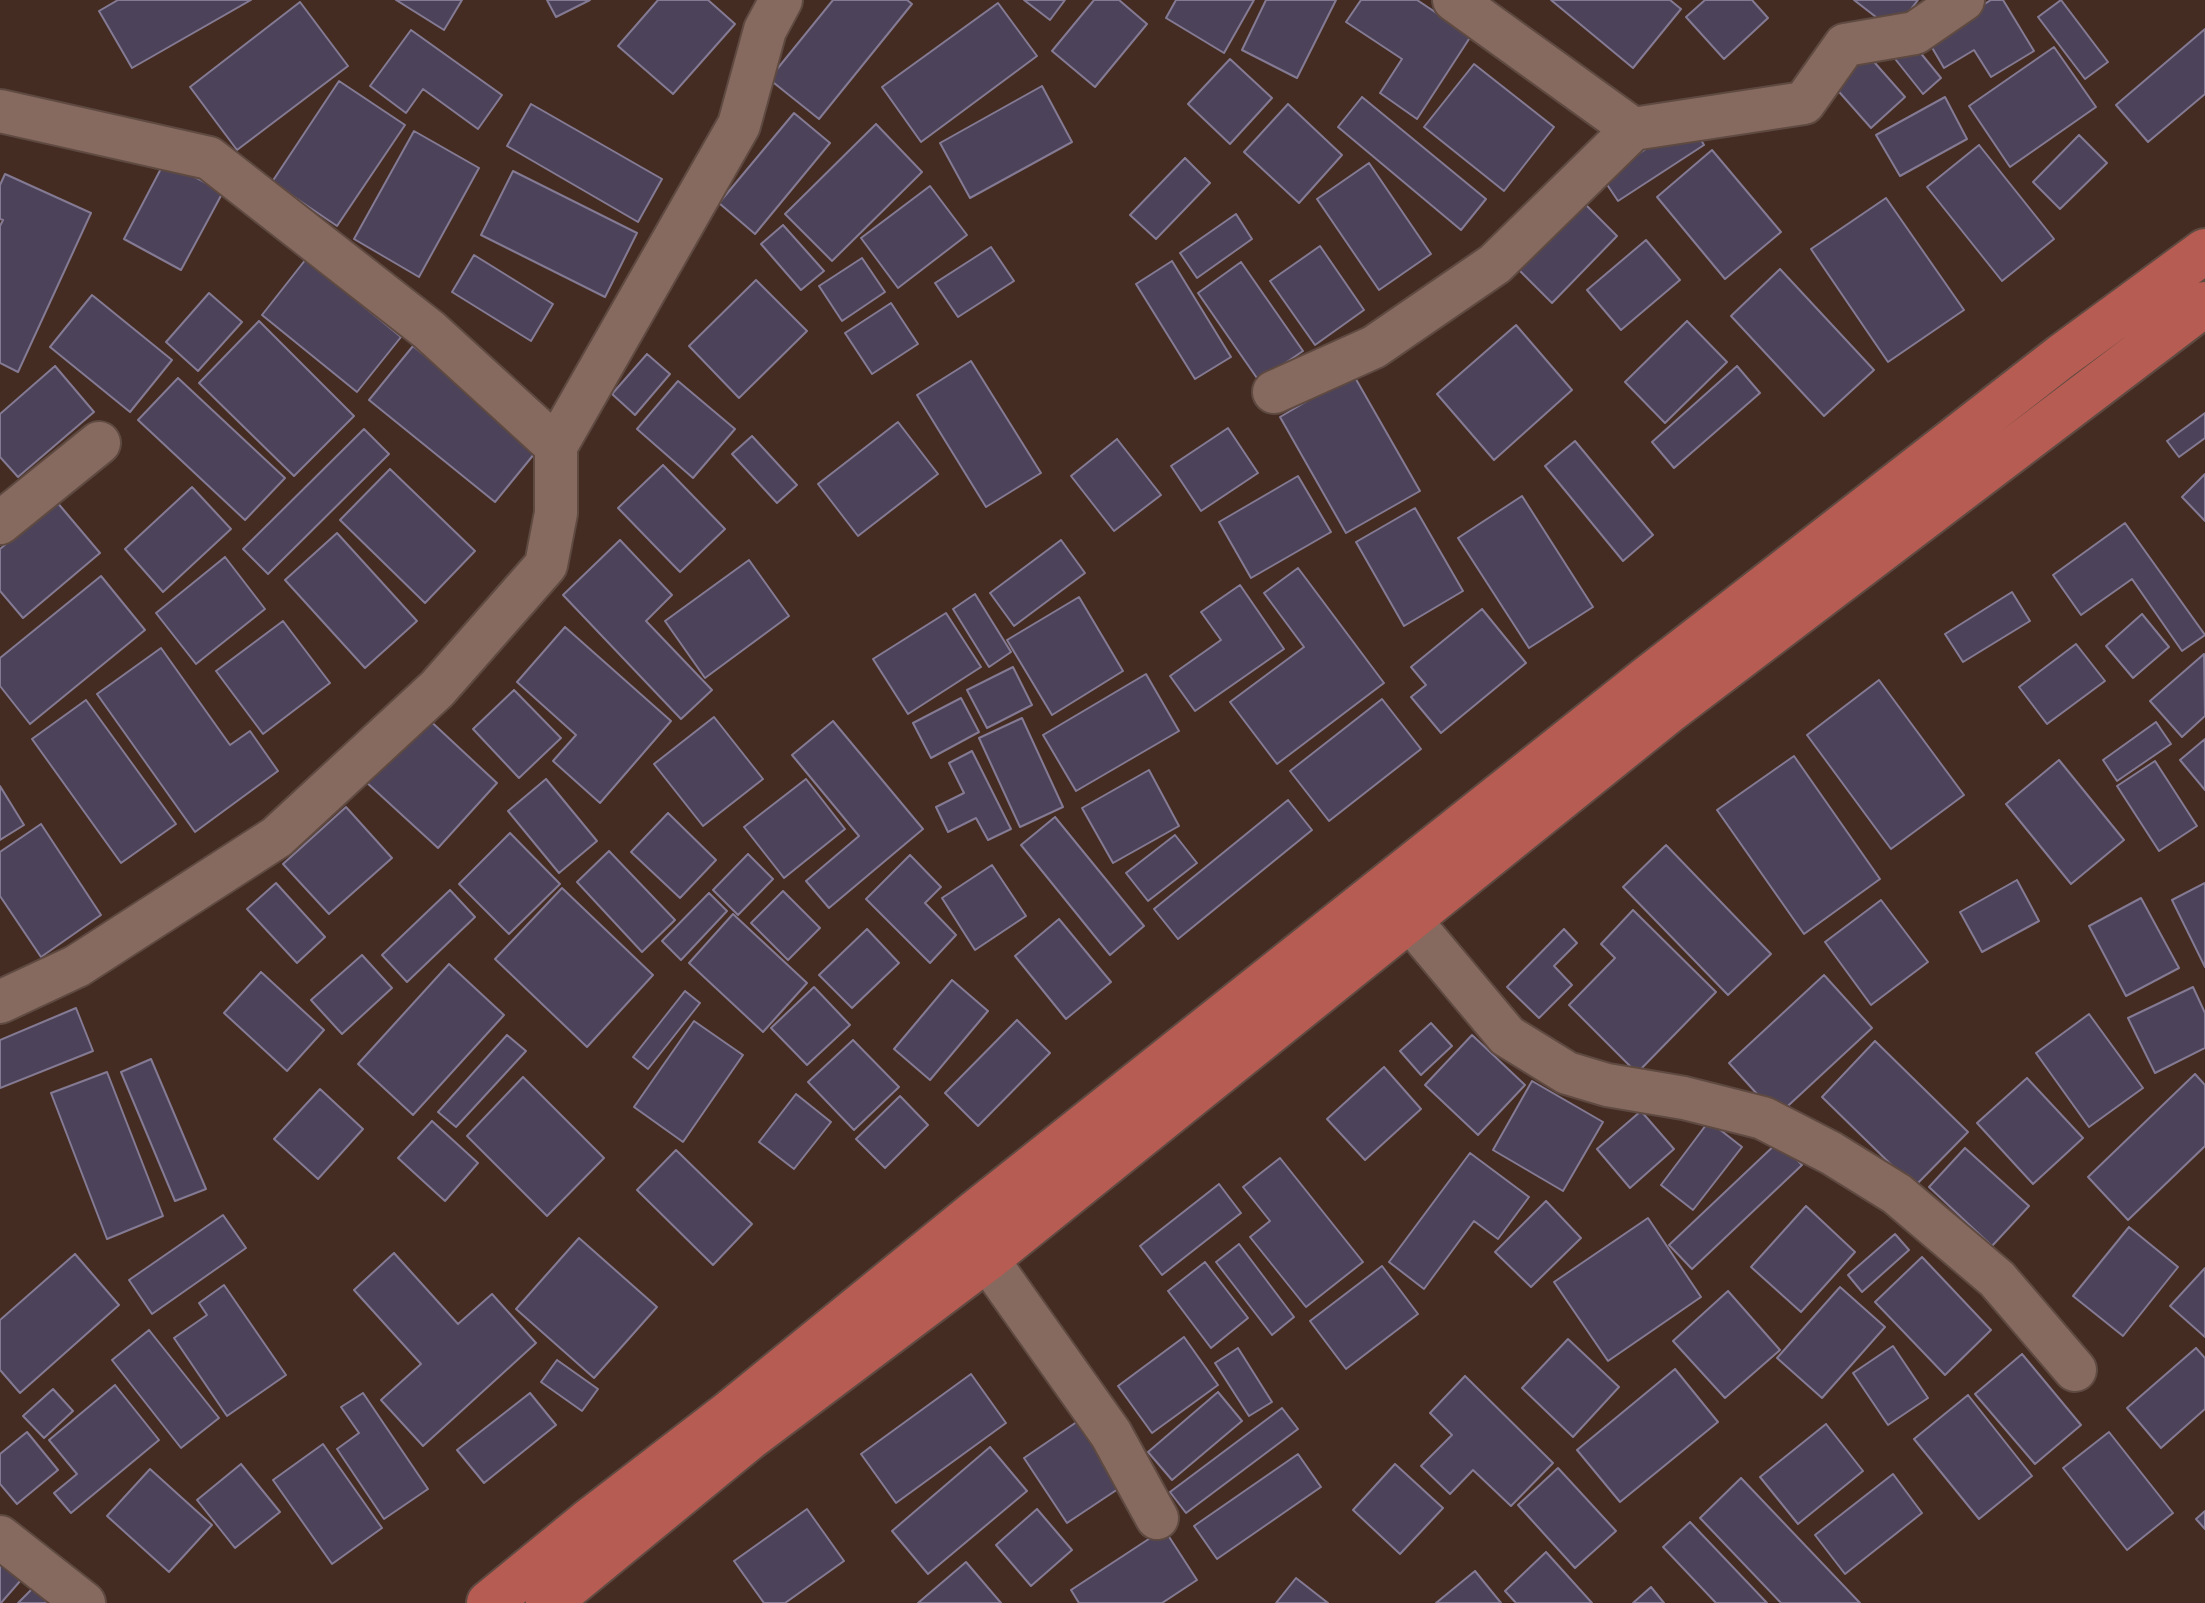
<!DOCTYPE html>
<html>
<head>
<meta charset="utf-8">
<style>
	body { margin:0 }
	canvas { display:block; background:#442c22 }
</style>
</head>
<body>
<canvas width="2205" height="1603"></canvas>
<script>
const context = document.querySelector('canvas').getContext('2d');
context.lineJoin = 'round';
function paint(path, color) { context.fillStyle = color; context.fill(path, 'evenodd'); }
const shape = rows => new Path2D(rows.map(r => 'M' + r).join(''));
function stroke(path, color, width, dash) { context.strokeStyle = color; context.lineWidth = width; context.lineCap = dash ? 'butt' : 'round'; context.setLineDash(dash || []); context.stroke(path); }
const building = shape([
	[118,0,251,0,132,68,99,11,118,0],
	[396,0,462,0,444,30,396,0],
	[547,0,590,0,556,17,547,0],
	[658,0,708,0,735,24,673,94,618,46,658,0],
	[833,0,907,0,912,4,819,119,769,79,833,0],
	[1024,0,1065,0,1050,20,1024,0],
	[1094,0,1119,0,1147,24,1095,87,1052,51,1094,0],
	[1176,0,1254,0,1224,53,1166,18,1176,0],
	[1266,0,1336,0,1297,78,1242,50,1266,0],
	[1361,0,1417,0,1471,36,1417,119,1380,93,1402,59,1346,22,1361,0],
	[1551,0,1670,0,1681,9,1633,68,1551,0],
	[1705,0,1752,0,1768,18,1724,59,1686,17,1705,0],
	[1854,0,1918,0,1894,31,1854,0],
	[1991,0,2003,0,2034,51,1991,77,1974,50,1944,68,1927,39,1991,0],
	[2061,0,2108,62,2085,79,2038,17,2061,0],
	[300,2,348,66,237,150,190,87,300,2],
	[998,3,1037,56,921,142,882,87,998,3],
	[2205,29,2205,94,2148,142,2116,105,2205,29],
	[411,30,502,95,478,129,423,89,406,113,370,86,411,30],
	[1910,40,1941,78,1923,94,1892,55,1910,40],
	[2054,47,2096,107,2010,167,1969,106,2054,47],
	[1867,54,1905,97,1871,128,1833,85,1867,54],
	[1230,59,1272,98,1230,144,1188,104,1230,59],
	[1474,64,1554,127,1504,191,1424,127,1474,64],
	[339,81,405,125,337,226,272,182,339,81],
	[1042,86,1072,142,970,198,940,143,1042,86],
	[1362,97,1486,199,1461,230,1338,127,1362,97],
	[1945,97,1967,139,1900,176,1876,135,1945,97],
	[531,104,662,179,638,222,507,146,531,104],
	[1288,104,1342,155,1299,203,1244,152,1288,104],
	[794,113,830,143,755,234,719,203,794,113],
	[1690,121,1704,145,1618,201,1602,177,1690,121],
	[876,124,922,172,832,261,785,214,876,124],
	[414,131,479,168,419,277,354,239,414,131],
	[2079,135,2107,163,2060,209,2033,182,2079,135],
	[1979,145,2054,239,2002,281,1927,187,1979,145],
	[1712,150,1781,232,1725,279,1657,197,1712,150],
	[1185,158,1210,183,1156,239,1130,215,1185,158],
	[165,161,223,192,181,270,124,239,165,161],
	[1369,163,1431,254,1379,290,1317,199,1369,163],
	[513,171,637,233,605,297,481,235,513,171],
	[5,174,91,213,18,372,0,363,0,226,3,220,0,219,0,185,5,174],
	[930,186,967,235,898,288,861,238,930,186],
	[1886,198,1964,310,1888,362,1811,249,1886,198],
	[1582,201,1617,236,1552,303,1517,268,1582,201],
	[1236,214,1252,239,1197,278,1180,253,1236,214],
	[783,225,824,271,801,290,761,244,783,225],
	[1646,240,1680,280,1621,330,1587,290,1646,240],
	[1320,246,1364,310,1315,345,1270,281,1320,246],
	[991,247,1014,281,958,317,935,283,991,247],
	[474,255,553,304,531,341,452,292,474,255],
	[862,258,885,292,842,321,819,286,862,258],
	[306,259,401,337,357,392,262,315,306,259],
	[1172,261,1231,357,1195,379,1136,284,1172,261],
	[1241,262,1303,351,1259,381,1198,293,1241,262],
	[1780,269,1874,370,1824,416,1731,316,1780,269],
	[756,280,807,331,739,398,689,346,756,280],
	[209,293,242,322,198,371,166,342,209,293],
	[92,295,172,360,130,412,50,347,92,295],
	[891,303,918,344,872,374,845,333,891,303],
	[259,321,354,416,294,476,199,383,259,321],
	[1687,321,1727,362,1665,423,1625,382,1687,321],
	[1516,325,1572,390,1494,460,1437,394,1516,325],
	[413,346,539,448,495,502,369,400,413,346],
	[647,354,670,374,635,415,612,394,647,354],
	[971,361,1041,473,986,507,917,395,971,361],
	[55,366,94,412,18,477,0,457,0,414,55,366],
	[1737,366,1760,393,1674,468,1652,442,1737,366],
	[1353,374,1420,491,1346,533,1280,417,1353,374],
	[178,378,285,478,245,520,138,420,178,378],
	[678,381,735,429,693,478,637,429,678,381],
	[2205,413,2205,438,2179,457,2167,441,2205,413],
	[898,422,938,474,858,536,818,484,898,422],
	[1228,428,1258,473,1201,511,1171,466,1228,428],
	[364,429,389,454,268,574,243,549,364,429],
	[752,436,797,485,777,503,732,454,752,436],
	[1117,439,1161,495,1114,531,1071,476,1117,439],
	[1575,441,1653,535,1623,561,1545,466,1575,441],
	[663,465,725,529,680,572,618,508,663,465],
	[390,469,475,551,425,603,340,520,390,469],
	[2205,474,2205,521,2182,497,2205,474],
	[1298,476,1331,532,1251,578,1219,522,1298,476],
	[192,487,231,529,163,592,125,549,192,487],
	[1522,496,1593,607,1529,648,1458,538,1522,496],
	[56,501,100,553,23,618,0,591,0,549,56,501],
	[1415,508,1463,591,1404,626,1356,542,1415,508],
	[2125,523,2205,635,2182,651,2132,579,2081,615,2053,575,2125,523],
	[337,533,417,621,365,668,285,580,337,533],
	[620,540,672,595,646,621,712,690,681,719,563,595,620,540],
	[1061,540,1085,573,1014,626,990,593,1061,540],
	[225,557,265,609,196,664,156,613,225,557],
	[749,560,789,616,705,678,665,621,749,560],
	[1298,568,1384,683,1277,764,1230,702,1304,647,1264,593,1298,568],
	[101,576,145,630,30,724,0,686,0,658,101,576],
	[1240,585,1284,649,1195,711,1170,676,1221,640,1201,612,1240,585],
	[2012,592,2030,621,1963,662,1945,634,2012,592],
	[975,594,1011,652,989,667,953,609,975,594],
	[1079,597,1123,671,1052,715,1007,640,1079,597],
	[1482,609,1526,663,1441,733,1411,697,1426,685,1411,667,1482,609],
	[946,613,981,667,908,714,873,659,946,613],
	[2142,614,2169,647,2133,678,2106,646,2142,614],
	[283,621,330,683,263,734,216,671,283,621],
	[565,627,671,721,600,803,553,761,576,735,517,682,565,627],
	[2076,644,2105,681,2047,724,2019,687,2076,644],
	[161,648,230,745,250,731,278,771,195,832,97,694,161,648],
	[2204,654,2205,716,2182,737,2150,701,2204,654],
	[1013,667,1032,705,987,728,967,690,1013,667],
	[1146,674,1179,731,1076,791,1043,735,1146,674],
	[1879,680,1964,795,1891,849,1807,735,1879,680],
	[514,690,561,738,519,778,473,729,514,690],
	[961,698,979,732,931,758,913,723,961,698],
	[1382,699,1421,749,1329,821,1290,771,1382,699],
	[86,700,176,824,121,863,32,739,86,700],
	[425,716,497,783,438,848,365,781,425,716],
	[714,717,763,779,703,826,654,764,714,717],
	[1022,718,1063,807,1020,827,979,738,1022,718],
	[833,721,923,829,829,908,806,881,859,836,792,755,833,721],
	[2156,722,2171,744,2117,781,2103,760,2156,722],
	[2205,739,2205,790,2180,760,2205,739],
	[972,751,1011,829,988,840,976,818,948,832,936,807,964,793,949,763,972,751],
	[1794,756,1880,879,1804,934,1717,810,1794,756],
	[2059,760,2124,840,2071,884,2006,804,2059,760],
	[2155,761,2197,826,2159,851,2117,786,2155,761],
	[1149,770,1179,826,1113,863,1082,808,1149,770],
	[546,779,597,841,559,873,508,811,546,779],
	[806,779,845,829,784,878,744,827,806,779],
	[0,786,24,825,0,840,0,786],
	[1288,800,1312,830,1178,939,1154,909,1288,800],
	[346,807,392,858,329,914,283,864,346,807],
	[668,813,716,860,680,898,631,852,668,813],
	[1055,817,1144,926,1110,955,1021,845,1055,817],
	[41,824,101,915,41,957,0,896,0,852,41,824],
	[510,833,560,884,509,934,459,884,510,833],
	[1175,835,1197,863,1148,901,1126,873,1175,835],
	[1666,845,1771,954,1728,995,1623,887,1666,845],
	[609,851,675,920,642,952,577,882,609,851],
	[748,854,773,879,738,915,713,890,748,854],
	[910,855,941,887,925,903,956,935,930,963,866,899,910,855],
	[992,865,1026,916,975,950,942,898,992,865],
	[2017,880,2039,921,1982,952,1960,912,2017,880],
	[276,883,325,937,297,963,247,909,276,883],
	[2205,883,2205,967,2172,900,2205,883],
	[562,888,653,975,587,1047,495,959,562,888],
	[450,890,475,917,407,982,382,955,450,890],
	[783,891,820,928,788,960,751,923,783,891],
	[709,893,727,911,681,960,662,941,709,893],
	[2141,898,2179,968,2126,996,2089,926,2141,898],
	[1881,900,1928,962,1871,1005,1825,942,1881,900],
	[1633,910,1716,992,1637,1073,1569,1005,1615,958,1601,944,1633,910],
	[733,914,807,983,763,1032,689,963,733,914],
	[1059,919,1111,982,1066,1019,1015,956,1059,919],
	[867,929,899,963,852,1008,819,975,867,929],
	[1564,929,1577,943,1554,966,1572,985,1539,1018,1507,987,1564,929],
	[362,955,392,988,342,1034,311,1000,362,955],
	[449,964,504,1015,413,1115,358,1064,449,964],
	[261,972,324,1030,287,1071,224,1013,261,972],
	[1824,975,1872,1028,1777,1116,1729,1063,1824,975],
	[952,980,988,1011,930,1080,894,1049,952,980],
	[814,987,850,1025,807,1065,771,1028,814,987],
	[2193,987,2205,1013,2205,1048,2155,1073,2128,1018,2193,987],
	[685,991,700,1003,648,1069,633,1057,685,991],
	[76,1008,93,1051,0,1088,0,1040,76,1008],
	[2089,1014,2143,1088,2089,1127,2036,1053,2089,1014],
	[1017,1020,1050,1053,978,1126,945,1093,1017,1020],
	[694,1021,743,1055,683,1142,634,1107,694,1021],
	[1431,1023,1452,1046,1421,1075,1400,1051,1431,1023],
	[507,1035,526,1051,456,1127,438,1112,507,1035],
	[1472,1035,1525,1085,1478,1135,1425,1085,1472,1035],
	[853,1040,899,1087,854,1130,808,1082,853,1040],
	[1875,1041,1968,1132,1914,1187,1822,1097,1875,1041],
	[151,1059,206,1189,175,1201,121,1072,151,1059],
	[1384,1067,1421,1109,1365,1160,1327,1119,1384,1067],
	[107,1072,163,1216,107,1239,51,1093,107,1072],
	[2195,1074,2205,1085,2205,1146,2128,1220,2088,1177,2195,1074],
	[523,1077,604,1158,547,1216,467,1136,523,1077],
	[2027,1078,2083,1138,2033,1184,1977,1123,2027,1078],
	[1532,1081,1603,1122,1563,1191,1493,1150,1532,1081],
	[320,1089,363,1129,318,1179,274,1139,320,1089],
	[796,1094,831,1122,794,1169,759,1142,796,1094],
	[900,1096,928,1125,885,1168,856,1139,900,1096],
	[1641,1111,1674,1149,1630,1188,1597,1149,1641,1111],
	[432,1121,478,1163,445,1201,398,1158,432,1121],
	[1709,1121,1742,1147,1693,1210,1661,1185,1709,1121],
	[1779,1141,1802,1165,1692,1269,1669,1245,1779,1141],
	[1965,1148,2029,1206,1992,1246,1929,1187,1965,1148],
	[676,1150,752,1224,713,1265,637,1190,676,1150],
	[1470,1153,1529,1197,1498,1239,1474,1221,1424,1289,1389,1262,1470,1153],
	[1280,1158,1363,1262,1306,1307,1250,1237,1270,1221,1243,1187,1280,1158],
	[1219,1184,1241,1213,1162,1275,1140,1246,1219,1184],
	[1546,1201,1581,1238,1531,1287,1495,1252,1546,1201],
	[1806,1206,1855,1252,1801,1312,1751,1267,1806,1206],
	[223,1215,246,1248,152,1314,129,1280,223,1215],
	[1648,1218,1701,1297,1608,1361,1554,1282,1648,1218],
	[2129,1227,2178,1267,2123,1336,2073,1296,2129,1227],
	[1895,1234,1909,1250,1862,1292,1848,1275,1895,1234],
	[579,1238,657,1307,594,1378,516,1309,579,1238],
	[1239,1244,1294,1317,1272,1335,1216,1262,1239,1244],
	[394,1253,458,1324,492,1294,536,1343,423,1446,381,1400,421,1364,354,1290,394,1253],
	[75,1254,119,1305,20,1393,0,1370,0,1320,75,1254],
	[1922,1257,1991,1330,1945,1375,1875,1302,1922,1257],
	[1205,1262,1248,1318,1211,1348,1168,1291,1205,1262],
	[1382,1266,1418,1314,1346,1369,1310,1321,1382,1266],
	[2205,1268,2205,1337,2170,1306,2205,1268],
	[224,1285,286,1375,227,1416,174,1338,207,1315,199,1303,224,1285],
	[1840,1287,1885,1327,1822,1398,1777,1358,1840,1287],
	[1728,1291,1780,1350,1725,1398,1673,1341,1728,1291],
	[149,1330,219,1418,181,1448,112,1360,149,1330],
	[1184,1337,1218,1385,1152,1433,1118,1386,1184,1337],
	[1568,1339,1619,1387,1573,1437,1522,1388,1568,1339],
	[1893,1346,1928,1398,1888,1425,1853,1373,1893,1346],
	[1238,1348,1272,1402,1249,1416,1215,1363,1238,1348],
	[2196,1348,2205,1358,2205,1409,2161,1448,2127,1408,2196,1348],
	[2022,1354,2081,1425,2035,1464,1975,1394,2022,1354],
	[557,1360,598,1389,582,1411,541,1382,557,1360],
	[1675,1369,1718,1422,1620,1502,1577,1450,1675,1369],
	[971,1374,1006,1423,896,1503,861,1454,971,1374],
	[1465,1376,1553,1463,1511,1506,1473,1470,1450,1494,1421,1466,1452,1435,1430,1413,1465,1376],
	[115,1385,159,1440,71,1513,54,1493,77,1474,49,1440,115,1385],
	[53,1389,73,1411,44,1438,23,1416,53,1389],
	[1218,1392,1242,1421,1172,1480,1148,1452,1218,1392],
	[363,1393,428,1489,384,1519,337,1449,359,1433,341,1407,363,1393],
	[530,1393,556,1425,484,1483,457,1450,530,1393],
	[1968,1395,2032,1476,1979,1519,1914,1439,1968,1395],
	[1282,1408,1298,1429,1186,1513,1170,1492,1282,1408],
	[1084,1417,1127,1483,1067,1523,1024,1458,1084,1417],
	[1826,1424,1863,1471,1798,1524,1760,1477,1826,1424],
	[27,1432,58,1470,17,1504,0,1484,0,1454,27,1432],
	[2109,1432,2173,1513,2127,1550,2063,1468,2109,1432],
	[323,1444,382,1528,332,1564,273,1480,323,1444],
	[990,1447,1027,1491,928,1574,892,1531,990,1447],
	[1298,1454,1321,1487,1217,1559,1194,1526,1298,1454],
	[241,1464,280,1512,235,1548,197,1500,241,1464],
	[1395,1464,1443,1508,1400,1554,1353,1510,1395,1464],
	[1558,1468,1616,1531,1575,1568,1518,1505,1558,1468],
	[150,1469,212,1525,169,1572,107,1516,150,1469],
	[1893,1474,1922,1513,1845,1574,1815,1535,1893,1474],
	[1741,1478,1860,1603,1781,1603,1700,1518,1741,1478],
	[807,1509,844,1561,785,1603,764,1603,734,1561,807,1509],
	[1037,1509,1072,1550,1031,1586,996,1545,1037,1509],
	[2205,1511,2205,1529,2196,1519,2205,1511],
	[1690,1522,1767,1603,1716,1603,1663,1547,1690,1522],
	[1164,1529,1197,1580,1162,1603,1079,1603,1071,1590,1164,1529],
	[1546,1552,1592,1603,1516,1603,1505,1591,1546,1552],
	[0,1562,21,1580,1,1603,0,1603,0,1562],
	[966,1562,1001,1603,918,1603,966,1562],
	[1475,1571,1501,1603,1436,1603,1475,1571],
	[1296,1578,1328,1603,1276,1603,1296,1578],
	[39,1582,60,1603,18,1603,39,1582],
	[1651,1587,1664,1603,1633,1603,1651,1587]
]);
const minor = shape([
	[1454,0,1633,129,1804,103,1845,45,1915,33,1963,0],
	[0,111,209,158,429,330,556,446,556,513,546,565,437,689,277,837,77,966,0,1002],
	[1274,392,1374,347,1495,264,1633,129],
	[556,446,739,125,765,30,781,0],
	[0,523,99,443],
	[1409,919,1507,1036,1567,1073,1607,1085,1684,1098,1763,1118,1831,1153,1897,1194,1997,1279,2075,1370],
	[987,1259,1111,1434,1157,1518],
	[0,1537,84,1603]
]);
const primary = shape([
	[489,1603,588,1522,727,1415,975,1213,1648,678,2062,356,2205,251],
	[548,1603,749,1438,987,1259,1666,713,2205,304]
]);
paint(building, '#4c435a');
stroke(building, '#847a93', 2);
stroke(minor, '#5f4a42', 46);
stroke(primary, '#5f4a42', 48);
stroke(minor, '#866a5f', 42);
stroke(primary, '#b65c52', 44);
</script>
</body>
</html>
